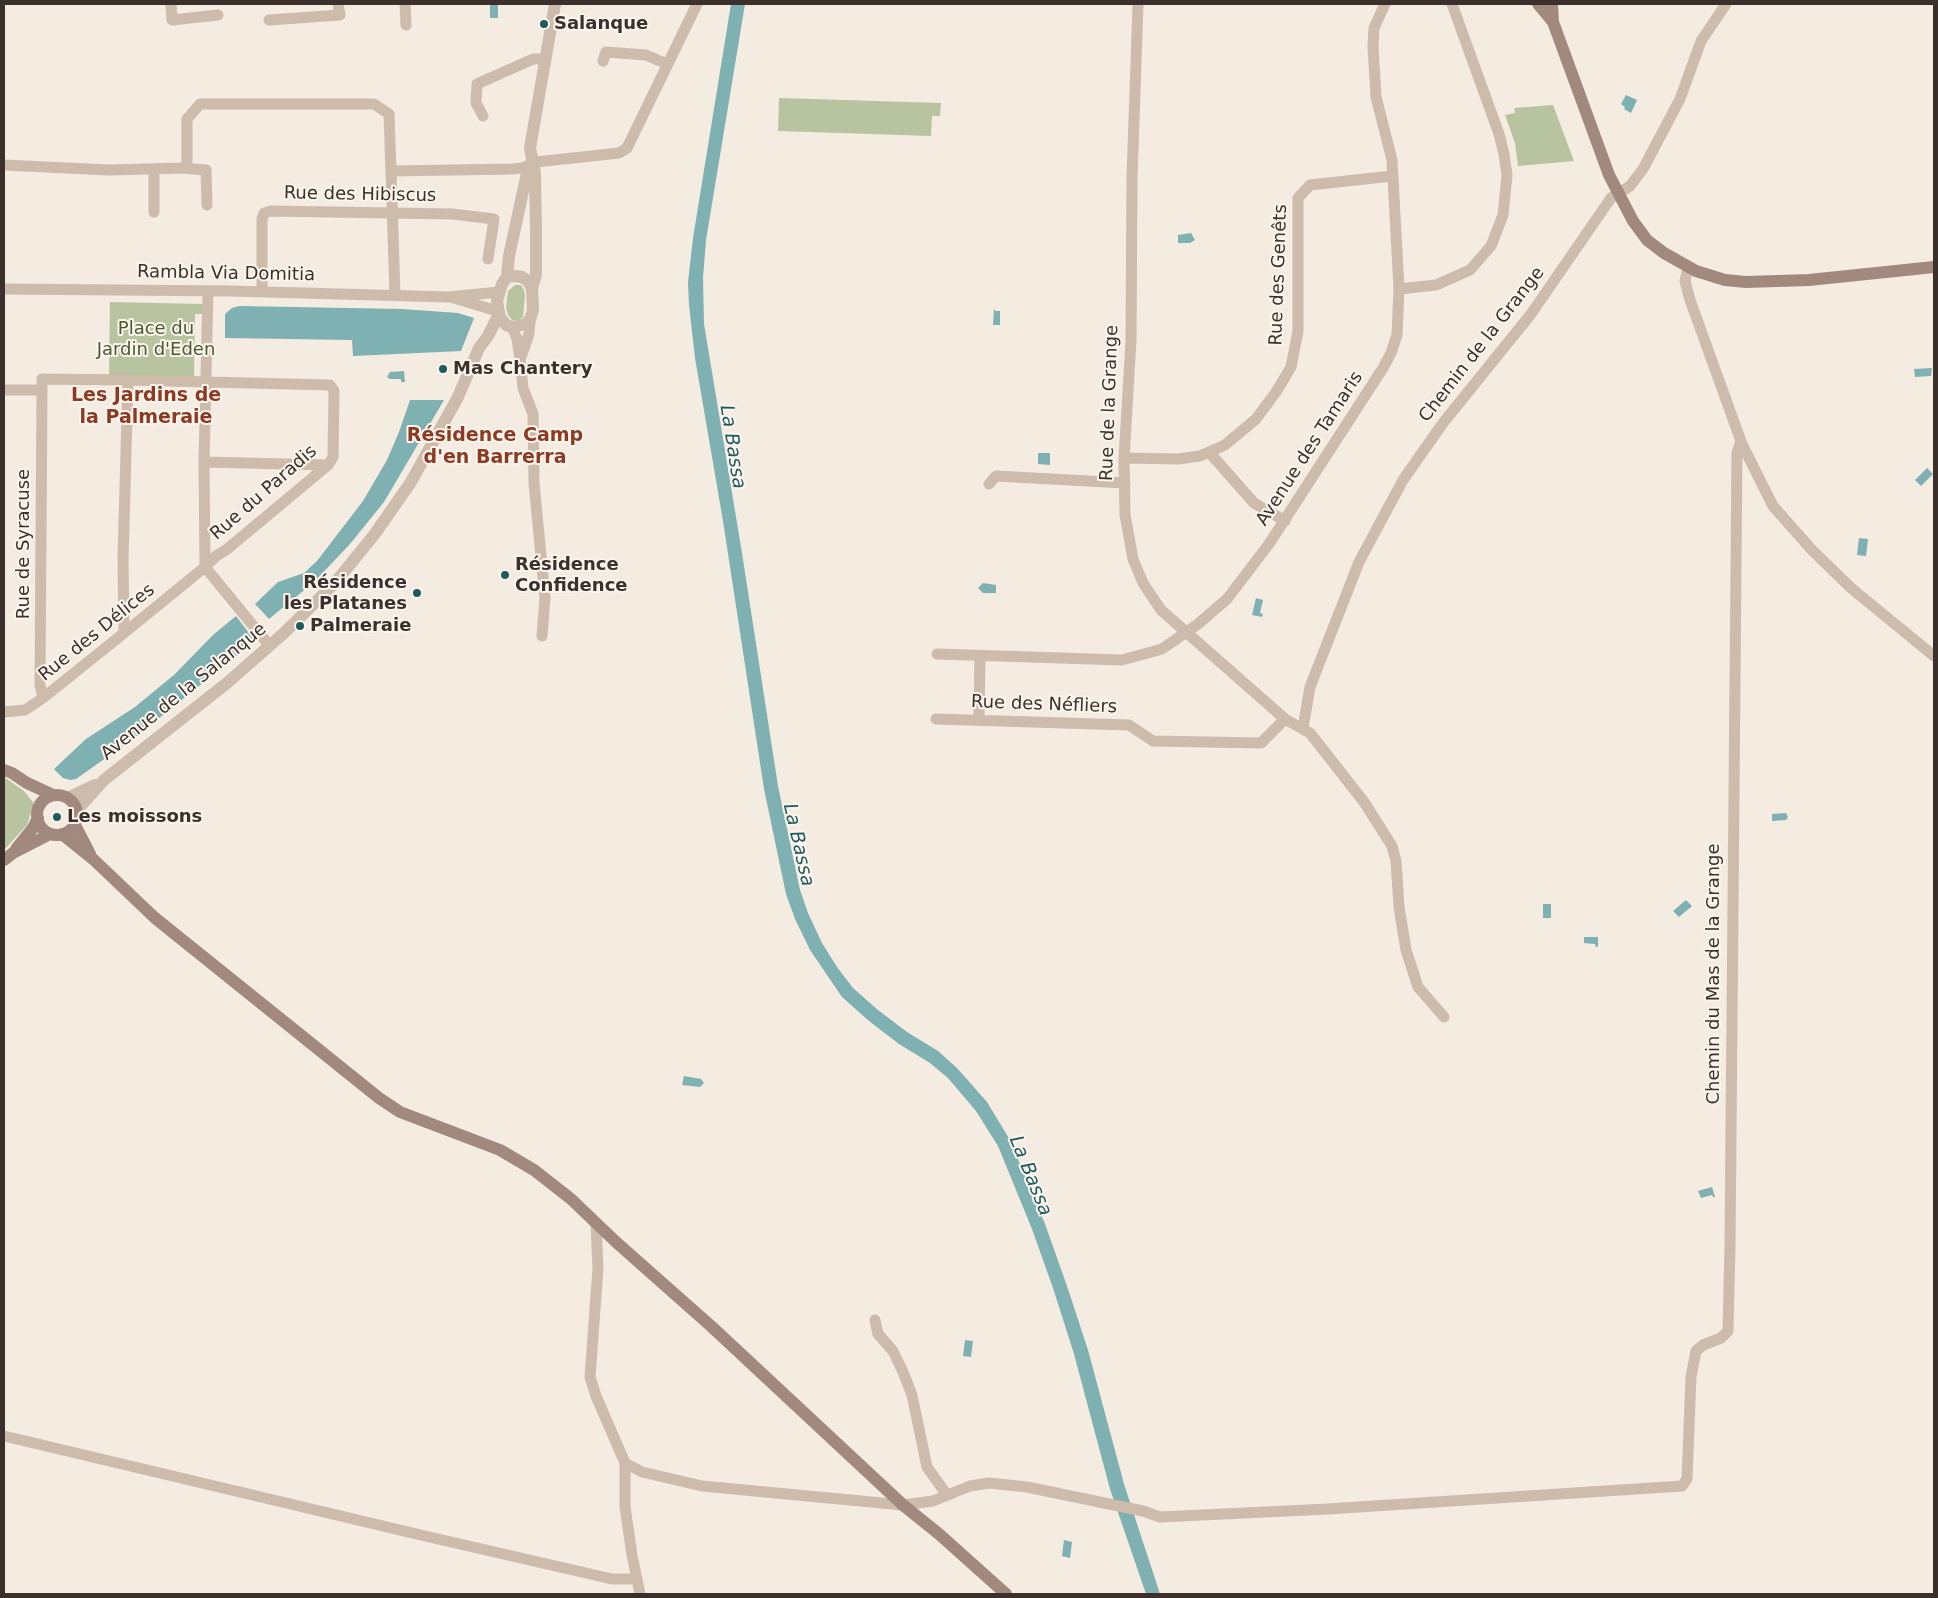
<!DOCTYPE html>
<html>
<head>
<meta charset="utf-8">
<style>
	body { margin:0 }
	#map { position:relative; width:1938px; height:1598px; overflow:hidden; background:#f4ebe1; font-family:"DejaVu Sans",sans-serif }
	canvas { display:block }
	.frame { position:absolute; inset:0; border:5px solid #3b302b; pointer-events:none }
</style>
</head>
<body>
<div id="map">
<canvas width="1938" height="1598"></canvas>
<div class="frame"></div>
</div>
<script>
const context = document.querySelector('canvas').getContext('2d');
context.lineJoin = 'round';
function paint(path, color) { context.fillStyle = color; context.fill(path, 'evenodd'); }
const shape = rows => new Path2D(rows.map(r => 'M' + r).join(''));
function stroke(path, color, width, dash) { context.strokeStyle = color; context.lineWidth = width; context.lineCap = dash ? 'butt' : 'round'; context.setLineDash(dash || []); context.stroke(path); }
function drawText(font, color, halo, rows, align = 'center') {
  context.font = font + ' "DejaVu Sans",sans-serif'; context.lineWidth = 4; context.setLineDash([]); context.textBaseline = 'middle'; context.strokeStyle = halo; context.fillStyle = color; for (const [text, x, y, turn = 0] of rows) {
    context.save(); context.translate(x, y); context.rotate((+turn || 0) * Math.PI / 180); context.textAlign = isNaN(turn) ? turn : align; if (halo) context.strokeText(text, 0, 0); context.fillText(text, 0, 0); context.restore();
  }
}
const green = shape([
	[779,98,941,103,940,116,932,116,931,136,778,131],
	[1553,105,1574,161,1518,166,1515,143,1505,115,1515,113,1514,108],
	[515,285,521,285,524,290,525,296,523,317,518,320,512,320,508,315,506,307,508,291],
	[110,302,202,304,203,314,195,314,194,377,109,376],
	[4,777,24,791,33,802,33,806,27,825,4,850]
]);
const water = shape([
	[490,4,498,4,498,18,490,18],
	[731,4,745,4,706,240,703,278,704,324,742,553,778,786,800,890,808,913,822,943,837,967,853,988,878,1010,907,1032,938,1051,957,1068,987,1102,1010,1140,1045,1224,1067,1286,1088,1350,1124,1484,1160,1594,1146,1594,1110,1489,1074,1354,1054,1291,1032,1229,998,1146,976,1111,948,1078,930,1063,899,1044,869,1021,842,997,810,950,795,919,786,894,764,789,723,521,695,358,689,305,688,282,693,238],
	[1626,95,1637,100,1631,113,1624,109,1625,107,1621,104],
	[1191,233,1195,240,1190,243,1178,243,1178,235],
	[239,306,402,309,458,313,474,318,461,351,353,356,352,340,225,338,225,314,232,308],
	[994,308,995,311,1000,311,1000,325,993,325],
	[1932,368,1931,376,1915,377,1914,369],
	[404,371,405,382,401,382,401,379,390,379,387,377,390,372],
	[410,400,444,400,384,502,350,544,314,582,269,619,255,604,278,582,304,573,317,561,363,501,387,460,399,432],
	[1038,453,1050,453,1050,465,1038,464],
	[1927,468,1933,474,1921,486,1915,480],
	[1859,538,1868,539,1866,556,1857,555],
	[983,583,996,585,996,593,983,593,978,588],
	[1256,598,1263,600,1260,613,1263,614,1262,617,1252,615],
	[236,616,255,641,137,736,76,779,70,780,63,778,54,769,86,739,135,707,175,674,213,635],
	[1786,813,1788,817,1786,820,1772,821,1772,814],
	[1686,900,1692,906,1679,917,1673,911],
	[1543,904,1551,904,1551,918,1543,918],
	[1584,937,1598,937,1598,947,1596,947,1595,944,1584,943],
	[684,1076,701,1079,704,1083,700,1087,682,1085],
	[1712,1187,1715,1197,1713,1197,1712,1195,1701,1198,1698,1191],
	[965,1340,973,1341,971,1357,963,1356],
	[1064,1540,1072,1542,1070,1558,1062,1556]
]);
const minor = shape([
	[171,4,172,20,218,15],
	[405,4,406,25],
	[1138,4,1132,178,1131,341,1124,458,1125,515,1133,559,1143,583,1161,610,1285,719,1310,733,1364,802,1392,846,1396,861,1399,907,1406,950,1418,987,1444,1017],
	[269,20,340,15,338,4],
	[603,61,606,52,646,55,667,64],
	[483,116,476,103,477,84,533,59,544,59],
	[4,165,109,170,183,168,187,163,187,119,200,104,374,104,389,114,391,171,513,169,522,168,536,162,619,153,627,148,697,4],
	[183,168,206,170,207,205],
	[391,171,395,295],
	[154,212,154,169],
	[1688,268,1685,281,1690,300,1742,444,1773,506,1812,550,1851,588,1934,656],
	[4,289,231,291,448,297,499,292],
	[1399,289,1436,285,1470,270,1491,246,1503,215,1507,175,1504,154,1499,134,1452,4],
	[208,291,204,462,205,567,269,645],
	[262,292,262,219,264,213,271,211,452,214,494,219,488,259],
	[454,298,497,311],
	[512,327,517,339,520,359,523,388,533,414,534,483,545,598,542,636],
	[521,357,529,334,530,320],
	[4,390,42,390,42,379,128,380],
	[42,390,40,685,43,698],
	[1209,452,1254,503,1285,521],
	[1124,458,1178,459,1200,456,1225,445,1256,419,1276,392,1291,367,1298,331,1298,198,1310,185,1392,176],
	[204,462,328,465],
	[989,484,996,476,1125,483],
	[937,654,1122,660,1162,649,1198,624,1227,599,1269,544,1383,368,1391,353,1397,335,1399,289,1392,160,1376,97,1373,47,1374,28,1385,4],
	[4,712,25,710,43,698,124,633,205,567,216,556,226,550,328,465,333,457,334,391,330,385,128,380,123,559,124,633],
	[936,719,1129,725,1153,741,1261,743,1285,719],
	[979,720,980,656],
	[1303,728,1310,687,1359,562,1403,480,1443,423,1531,314,1611,198,1630,186,1643,169,1680,99,1701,41,1726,4],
	[596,1223,598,1268,590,1377,596,1396,625,1463,642,1472,702,1486,903,1505,933,1501,970,1486,989,1483,1027,1487,1143,1511,1160,1517,1328,1509,1682,1486,1687,1479,1691,1377,1696,1351,1703,1345,1721,1338,1728,1331,1730,1245,1737,453,1740,444,1742,444],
	[875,1320,878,1334,893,1351,903,1372,912,1395,927,1467,947,1495],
	[4,1436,425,1536,612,1579,636,1579],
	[625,1463,625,1507,632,1555,640,1594]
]);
const tertiary = shape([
	[515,276,522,277,528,281,532,288,533,310,530,320,525,324,512,327,506,325,500,317,497,301,502,284,507,277,515,276],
	[507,277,509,256,527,173,532,163],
	[532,288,536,275,536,227,535,174,530,148,555,4],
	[68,798,95,785],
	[77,810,104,780,227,683,284,633,334,584,374,535,411,482,458,397,479,348,488,336,499,314]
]);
const secondary = shape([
	[1538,4,1553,22],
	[1552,4,1553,22,1609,175,1633,221,1647,240,1664,253,1696,271,1725,280,1746,282,1809,280,1934,267],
	[4,770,12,773,27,783,53,795],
	'37 815a20 20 0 1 1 40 0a20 20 0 1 1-40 0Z',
	[75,825,90,854],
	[62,834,93,859,155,918,379,1098,400,1112,500,1150,534,1170,571,1199,616,1242,712,1327,903,1505,939,1534,1006,1594],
	[16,849,33,828,38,818],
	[4,860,13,853,50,834]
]);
const markers = [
	[544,24,5,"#1f5a5e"],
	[443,369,5,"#1f5a5e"],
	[505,575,5,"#1f5a5e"],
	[417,593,5,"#1f5a5e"],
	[300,626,5,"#1f5a5e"],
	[57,817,5,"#1f5a5e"]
];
const poiNames = [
	["Salanque",554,24],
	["Mas Chantery",453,369],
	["Résidence",515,565],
	["Confidence",515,586],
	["Résidence",407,583,"right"],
	["les Platanes",407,604,"right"],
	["Palmeraie",310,626],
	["Les moissons",67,817]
];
const streetNames = [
	["Rue des Hibiscus",360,195,1],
	["Rambla Via Domitia",226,274,1],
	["Rue des Genêts",1279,275,-88],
	["Chemin de la Grange",1482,345,-52],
	["Rue de la Grange",1110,403,-88],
	["Avenue des Tamaris",1310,449,-57],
	["Rue du Paradis",264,493,-41],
	["Rue de Syracuse",24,544,-90],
	["Rue des Délices",97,633,-39],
	["Avenue de la Salanque",184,692,-39],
	["Rue des Néfliers",1044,705,2],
	["Chemin du Mas de la Grange",1714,974,-90]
];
const parkNames = [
	["Place du",156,329],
	["Jardin d'Eden",156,350]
];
const neighbourhoodNames = [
	["Les Jardins de",146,396],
	["la Palmeraie",146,418],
	["Résidence Camp",495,436],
	["d'en Barrerra",495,458]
];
const waterNames = [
	["La Bassa",732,447,81],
	["La Bassa",798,845,77],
	["La Bassa",1030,1176,68]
];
paint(green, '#b8c4a0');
paint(water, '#7fb0b2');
stroke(minor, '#cdbbac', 11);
stroke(tertiary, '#cdbbac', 12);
stroke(secondary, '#a18a7d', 12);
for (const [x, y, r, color] of markers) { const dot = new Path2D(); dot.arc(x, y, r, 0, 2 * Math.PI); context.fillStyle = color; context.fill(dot); stroke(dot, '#fbf5ee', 2); }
drawText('bold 18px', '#3b302b', '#fbf5ee', poiNames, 'left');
drawText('18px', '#3b302b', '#fbf5ee', streetNames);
drawText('18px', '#4a5a2e', '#fbf5ee', parkNames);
drawText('bold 19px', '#8c3b22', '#fbf5ee', neighbourhoodNames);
drawText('italic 19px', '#1f5a5e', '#fbf5ee', waterNames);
</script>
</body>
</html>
